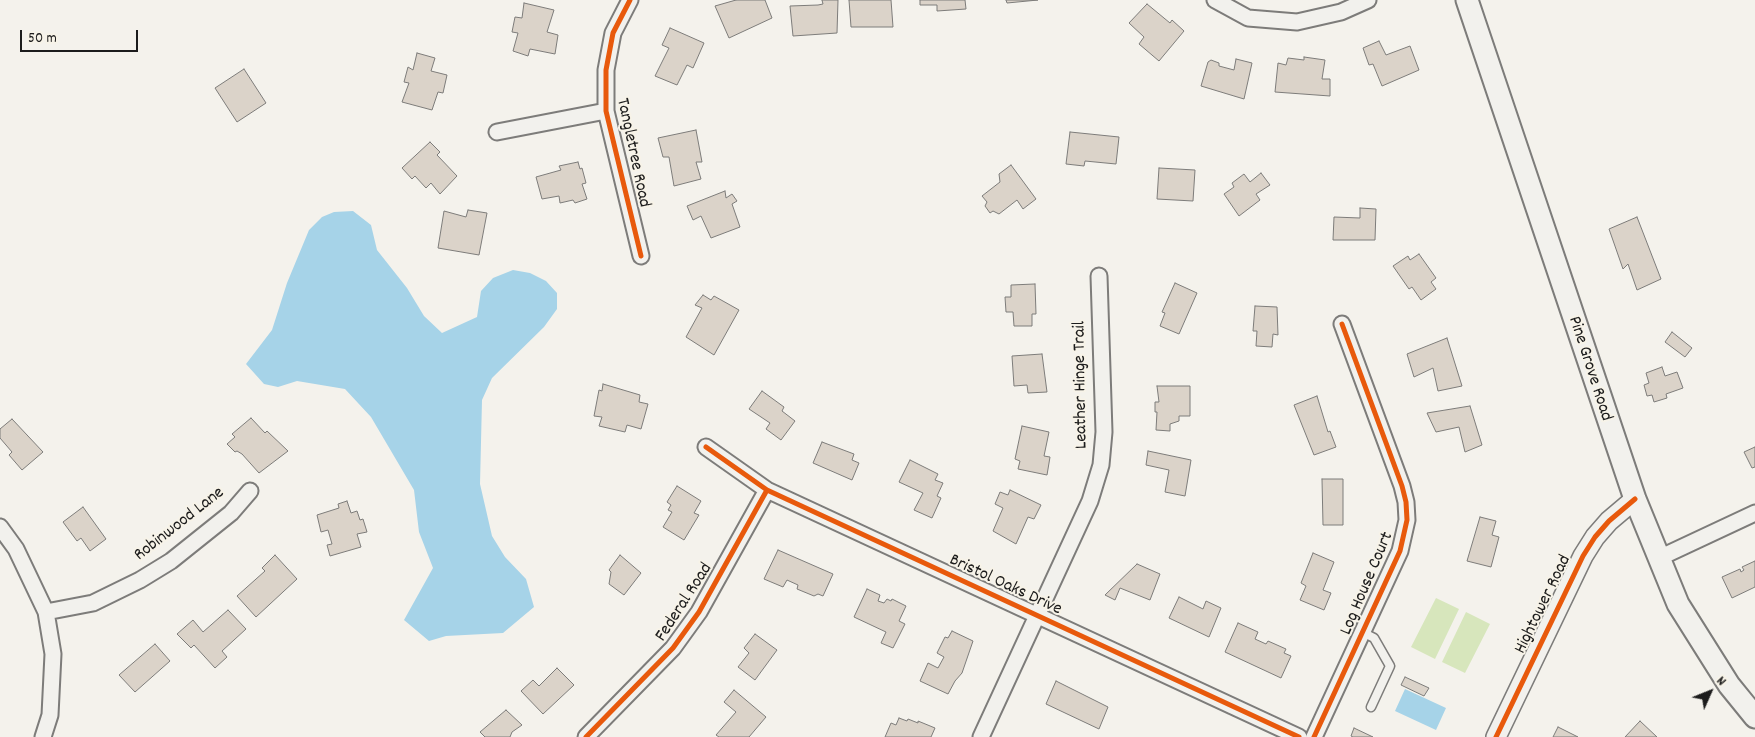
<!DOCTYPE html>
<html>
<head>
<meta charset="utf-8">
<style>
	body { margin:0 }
	#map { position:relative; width:1755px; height:737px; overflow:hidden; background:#f4f2ec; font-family:Dekko,sans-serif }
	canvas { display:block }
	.north { position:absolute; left:1685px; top:667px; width:50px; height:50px; -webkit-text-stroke:4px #f7f3e8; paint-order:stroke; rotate:46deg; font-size:14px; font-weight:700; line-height:20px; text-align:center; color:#1c1c1c }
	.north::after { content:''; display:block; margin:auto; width:18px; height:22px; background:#1c1c1c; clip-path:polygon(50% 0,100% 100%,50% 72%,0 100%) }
	.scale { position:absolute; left:20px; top:30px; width:118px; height:22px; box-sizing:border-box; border:2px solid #1c1c1c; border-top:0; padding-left:6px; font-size:15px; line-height:18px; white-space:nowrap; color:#1c1c1c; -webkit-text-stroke:4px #f7f3e8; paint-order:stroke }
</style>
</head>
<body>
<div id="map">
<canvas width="1755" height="737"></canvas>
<div class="north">N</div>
<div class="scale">50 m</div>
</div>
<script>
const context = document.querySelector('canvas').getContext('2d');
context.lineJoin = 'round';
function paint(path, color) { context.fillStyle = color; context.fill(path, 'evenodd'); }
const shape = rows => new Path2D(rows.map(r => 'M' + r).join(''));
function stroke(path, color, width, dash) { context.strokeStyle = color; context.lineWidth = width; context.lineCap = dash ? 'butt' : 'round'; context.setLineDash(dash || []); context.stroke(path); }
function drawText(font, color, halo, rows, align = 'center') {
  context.font = font + ' Dekko,sans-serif'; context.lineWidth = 4; context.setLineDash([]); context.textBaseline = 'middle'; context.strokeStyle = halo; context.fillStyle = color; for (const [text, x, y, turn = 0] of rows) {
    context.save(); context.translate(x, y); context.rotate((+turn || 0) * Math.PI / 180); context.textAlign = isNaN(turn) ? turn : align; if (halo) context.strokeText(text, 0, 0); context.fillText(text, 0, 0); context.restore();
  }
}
const green = shape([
	[1436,598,1459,609,1435,659,1411,647],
	[1466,612,1490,624,1465,673,1442,662]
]);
const water = shape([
	[353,211,371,225,377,250,407,288,424,316,442,333,477,317,481,291,493,278,513,270,530,273,546,281,557,293,557,309,544,327,492,378,482,400,480,484,492,536,505,557,526,579,534,607,503,633,446,636,429,641,404,620,433,568,419,532,414,490,371,417,345,389,297,381,278,387,264,384,246,364,272,330,287,283,309,230,322,217,334,212],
	[1405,689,1446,708,1436,730,1395,711]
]);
const building = shape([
	[736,0,765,0,772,18,729,38,715,6,736,0],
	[822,0,838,0,837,33,793,36,790,6,818,5,823,4,822,0],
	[849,0,891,0,893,27,851,27,849,0],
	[920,0,965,0,966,9,937,11,937,5,920,5,920,0],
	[1006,0,1038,0,1007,3,1006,0],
	[524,3,554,10,547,32,558,35,555,54,530,49,528,56,513,51,518,33,512,32,515,17,522,18,524,3],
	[1147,4,1170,23,1172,20,1184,31,1159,61,1139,44,1144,37,1129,23,1147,4],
	[670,28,704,43,693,68,687,65,677,85,655,76,669,48,662,45,670,28],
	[1379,41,1386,55,1410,46,1419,70,1382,86,1373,64,1369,65,1363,48,1379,41],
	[417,53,435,58,431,71,447,75,443,93,438,92,432,110,402,102,409,83,404,82,408,67,413,70,417,53],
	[1304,57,1325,60,1322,79,1330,79,1330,96,1275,92,1278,63,1286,65,1288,58,1304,60,1304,57],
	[1236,59,1252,63,1244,99,1201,86,1208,62,1211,60,1219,63,1219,66,1234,70,1236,59],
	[244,69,266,103,237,122,215,88,244,69],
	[696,130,702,162,696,162,701,179,674,186,669,157,663,157,658,138,696,130],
	[1070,132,1119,137,1116,164,1085,161,1084,166,1066,164,1070,132],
	[430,142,440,152,437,155,457,176,440,194,431,183,426,188,415,176,412,179,402,168,430,142],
	[578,162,580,169,582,168,586,183,582,184,587,199,575,203,573,200,560,203,559,196,542,199,536,177,561,170,559,166,578,162],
	[1011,165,1036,199,1023,209,1017,200,999,214,993,211,990,213,985,206,987,202,982,196,1000,182,999,174,1011,165],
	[1159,168,1195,170,1193,201,1157,199,1159,168],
	[1261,173,1270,185,1256,194,1260,200,1239,216,1224,194,1234,187,1232,183,1244,174,1250,182,1261,173],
	[725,191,726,198,732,194,737,201,732,204,740,227,711,238,701,216,693,220,687,206,725,191],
	[1360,208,1376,209,1375,240,1333,240,1334,217,1360,218,1360,208],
	[468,210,487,213,479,255,438,248,444,211,466,217,468,210],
	[1637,217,1661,279,1637,290,1628,264,1623,269,1609,229,1637,217],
	[1419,254,1436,278,1431,282,1436,289,1421,300,1412,287,1409,289,1393,266,1408,256,1410,260,1419,254],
	[1175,283,1197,293,1179,334,1160,326,1165,313,1162,312,1175,283],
	[1035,284,1036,314,1032,314,1032,326,1014,326,1013,312,1006,312,1005,297,1011,297,1011,285,1035,284],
	[703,295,711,300,714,296,739,310,714,355,686,337,702,308,695,305,703,295],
	[1255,306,1277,307,1278,335,1273,334,1272,347,1256,346,1257,331,1253,331,1255,306],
	[1672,332,1692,348,1685,357,1665,342,1672,332],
	[1447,338,1462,386,1438,391,1433,368,1414,377,1407,354,1447,338],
	[1042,354,1047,392,1028,393,1027,385,1014,386,1012,356,1042,354],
	[1662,367,1665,376,1677,372,1683,388,1666,394,1667,398,1654,402,1652,395,1647,396,1644,385,1649,383,1646,373,1662,367],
	[603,384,640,395,639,402,648,404,641,429,627,425,625,432,599,426,602,417,594,416,599,390,602,391,603,384],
	[1157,386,1190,386,1190,416,1179,416,1179,421,1170,424,1170,431,1156,430,1157,412,1155,412,1155,402,1159,402,1157,386],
	[762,391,784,407,782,411,795,421,781,440,766,429,770,423,749,409,762,391],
	[1317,396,1328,432,1330,431,1336,447,1314,455,1294,405,1317,396],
	[1470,406,1482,445,1465,452,1459,427,1436,432,1427,413,1470,406],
	[251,418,265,433,267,431,288,451,259,473,242,454,237,451,235,452,227,444,235,437,232,434,251,418],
	[12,419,43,452,22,470,9,455,12,452,0,438,0,429,12,419],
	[1022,426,1049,432,1044,456,1050,457,1047,475,1018,469,1020,461,1015,459,1022,426],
	[822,442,854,454,852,460,859,463,852,480,813,463,822,442],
	[1755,447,1755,467,1752,468,1744,452,1755,447],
	[1148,451,1191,460,1185,496,1165,492,1169,470,1146,465,1148,451],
	[910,460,938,474,935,480,943,483,937,496,941,498,932,518,914,510,923,493,899,482,910,460],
	[1322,479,1343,479,1343,525,1323,525,1322,479],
	[677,486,701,501,694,513,699,515,684,540,663,527,672,512,668,510,671,505,667,502,677,486],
	[1010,490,1041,505,1034,519,1028,517,1016,544,993,531,1003,508,995,504,1000,492,1008,495,1010,490],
	[347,501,351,513,357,511,360,520,363,519,367,532,357,534,361,547,330,556,327,545,332,544,328,530,321,532,317,515,339,508,338,504,347,501],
	[83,507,106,539,90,551,81,538,77,541,63,522,83,507],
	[1480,517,1496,521,1492,535,1499,537,1491,567,1467,561,1480,517],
	[778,550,833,574,823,596,818,594,814,596,797,589,798,585,787,580,783,587,764,579,778,550],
	[1313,553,1334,562,1323,590,1331,593,1324,610,1300,600,1306,586,1301,583,1313,553],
	[275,555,297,579,256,617,237,596,265,571,262,568,275,555],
	[620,555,641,573,624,595,609,584,611,572,609,570,620,555],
	[1755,561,1755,587,1732,598,1722,577,1740,569,1741,572,1744,570,1742,567,1755,561],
	[1137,564,1160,574,1150,600,1120,588,1115,600,1105,595,1137,564],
	[867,589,880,595,878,601,884,603,887,599,891,601,892,599,906,606,899,621,905,624,893,648,881,643,886,632,854,617,867,589],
	[1179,597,1203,609,1206,601,1221,608,1209,637,1169,618,1179,597],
	[228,610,246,629,222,651,227,657,215,668,194,645,191,648,177,634,193,620,203,632,228,610],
	[1238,623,1258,632,1255,639,1266,644,1268,641,1286,649,1284,653,1291,656,1281,678,1225,652,1238,623],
	[952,631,973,641,962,673,955,681,948,694,920,681,928,663,938,668,944,657,937,653,945,637,948,638,952,631],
	[755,634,777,650,755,680,738,667,749,653,744,648,755,634],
	[155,644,170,661,135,692,119,675,155,644],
	[557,668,574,685,543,714,521,691,533,680,539,686,557,668],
	[1405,677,1429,688,1424,696,1401,685,1405,677],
	[1056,681,1108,707,1099,729,1046,704,1056,681],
	[734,690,766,717,749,737,719,737,716,735,736,712,724,702,734,690],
	[506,710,522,725,512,732,510,737,485,737,480,732,506,710],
	[899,718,907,721,908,719,918,723,918,721,935,728,931,737,885,737,891,723,896,725,899,718],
	[1640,721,1657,737,1625,737,1640,721],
	[1558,727,1578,737,1553,737,1558,727],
	[1354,728,1373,737,1353,737,1351,736,1354,728]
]);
const service = shape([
	[1362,632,1374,638,1390,666,1371,707]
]);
const minor = shape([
	[630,0,613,33,606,70,606,111,641,256],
	[1215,0,1248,18,1297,22,1341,12,1368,0],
	[497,132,606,111],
	[706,447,767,490,1299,737],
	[0,527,16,549,46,612,53,654,50,715,43,737],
	[1659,558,1755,513],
	[46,612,93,603,140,580,171,561,231,513,250,491],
	[586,737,673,648,699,612,767,490],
	[981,737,1090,501,1101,465,1104,432,1099,276],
	[1314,737,1400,551,1407,520,1406,502,1402,486,1342,324]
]);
const tertiary = shape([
	[1496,737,1583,556,1595,537,1609,521,1635,499]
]);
const secondary = shape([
	[1467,0,1635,499,1678,604,1729,685,1755,717]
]);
const cycleway = shape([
	[630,0,613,33,606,70,606,111,641,256],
	[706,447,767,490,1299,737],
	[586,737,673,648,699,612,767,490],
	[1314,737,1400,551,1407,520,1406,502,1402,486,1342,324],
	[1496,737,1583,556,1595,537,1609,521,1635,499]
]);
const streetNames = [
	["Tangletree Road",632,153,78],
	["Pine Grove Road",1589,369,72],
	["Leather Hinge Trail",1082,385,-91],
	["Robinwood Lane",180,525,-38],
	["Log House Court",1368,584,-67],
	["Bristol Oaks Drive",1005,586,25],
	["Federal Road",685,603,-57],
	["Hightower Road",1544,605,-64]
];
paint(green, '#d7e6bc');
paint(water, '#a6d3e8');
paint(building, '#dbd3c9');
stroke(building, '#7d7c7a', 1);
stroke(service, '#7d7c7a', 11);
stroke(minor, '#7d7c7a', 19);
stroke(tertiary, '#7d7c7a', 22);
stroke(secondary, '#7d7c7a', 25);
stroke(service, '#f2f1ed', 8);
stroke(minor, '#f2f1ed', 15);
stroke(tertiary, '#f2f1ed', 19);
stroke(secondary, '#f2f1ed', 21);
stroke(cycleway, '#e8590c', 5);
drawText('18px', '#1c1c1c', '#f7f3e8', streetNames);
</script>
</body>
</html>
